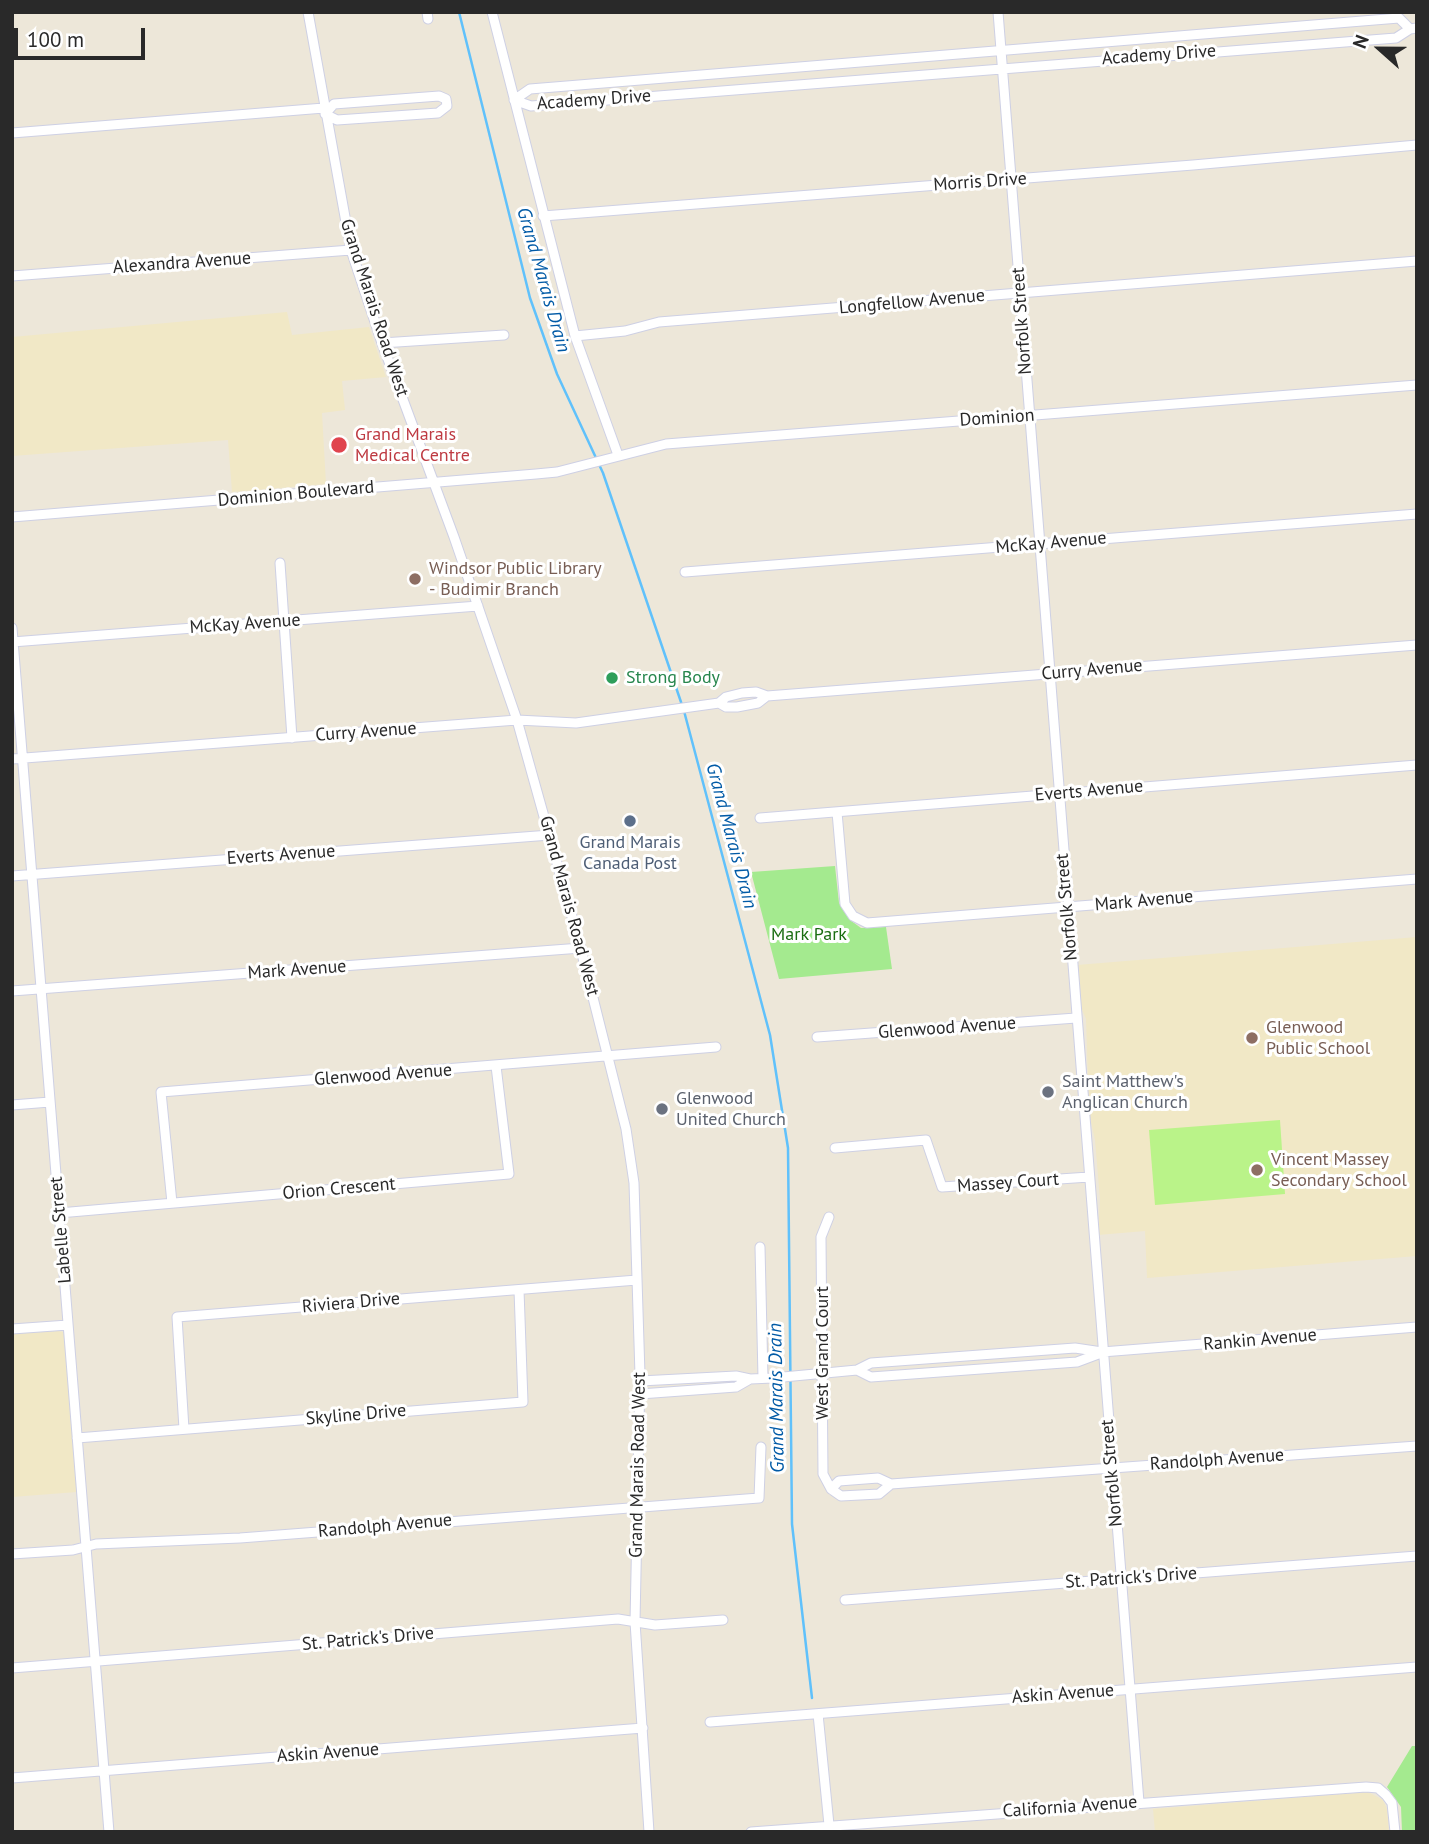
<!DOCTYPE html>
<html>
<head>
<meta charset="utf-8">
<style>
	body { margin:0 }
	#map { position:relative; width:1429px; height:1844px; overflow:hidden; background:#ede7d9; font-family:"PT Sans",sans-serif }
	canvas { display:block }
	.frame { position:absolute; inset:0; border:14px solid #292929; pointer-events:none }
	.north { position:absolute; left:1345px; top:14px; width:70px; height:70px; -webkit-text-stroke:5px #fff; paint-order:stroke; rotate:291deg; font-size:19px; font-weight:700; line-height:28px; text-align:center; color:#292929 }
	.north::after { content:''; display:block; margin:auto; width:24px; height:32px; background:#292929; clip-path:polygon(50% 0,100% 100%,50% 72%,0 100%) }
	.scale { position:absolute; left:14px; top:28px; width:131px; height:32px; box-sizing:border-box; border:4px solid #292929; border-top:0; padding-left:9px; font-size:21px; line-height:24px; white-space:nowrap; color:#292929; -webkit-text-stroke:5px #fff; paint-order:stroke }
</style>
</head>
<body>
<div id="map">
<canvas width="1429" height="1844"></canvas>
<div class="frame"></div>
<div class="north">N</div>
<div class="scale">100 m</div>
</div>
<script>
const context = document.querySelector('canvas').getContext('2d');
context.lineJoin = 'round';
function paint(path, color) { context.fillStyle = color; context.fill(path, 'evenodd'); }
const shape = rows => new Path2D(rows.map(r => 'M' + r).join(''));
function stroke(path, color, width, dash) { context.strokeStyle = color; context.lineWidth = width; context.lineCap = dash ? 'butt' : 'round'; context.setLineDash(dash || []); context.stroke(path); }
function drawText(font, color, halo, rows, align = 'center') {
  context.font = font + ' "PT Sans",sans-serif'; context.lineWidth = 6; context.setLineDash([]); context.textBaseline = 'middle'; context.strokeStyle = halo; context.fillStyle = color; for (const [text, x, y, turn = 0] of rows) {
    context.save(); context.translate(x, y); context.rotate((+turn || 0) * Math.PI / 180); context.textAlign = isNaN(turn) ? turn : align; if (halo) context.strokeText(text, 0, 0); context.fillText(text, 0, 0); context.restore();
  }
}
const education = shape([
	[287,312,292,335,369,327,386,377,342,381,345,410,322,413,326,484,232,492,228,440,12,456,12,337],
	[1417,937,1417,1256,1147,1278,1145,1231,1098,1235,1100,1200,1095,1140,1089,1113,1086,1019,1080,1005,1077,965],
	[58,1331,63,1332,66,1338,77,1492,12,1497,12,1334],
	[1368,1792,1383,1800,1387,1809,1389,1832,1155,1832,1153,1809]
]);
const green = shape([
	[835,866,839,903,850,920,861,928,886,927,892,969,779,979,751,872],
	[1412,1746,1417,1746,1417,1832,1402,1832,1401,1807,1387,1787]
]);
const pitch = shape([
	[1280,1120,1285,1194,1155,1205,1149,1130]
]);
const stream = shape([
	[459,12,530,298,557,374,603,473,682,705],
	[684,711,770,1035,788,1148,792,1524,812,1698]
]);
const minor = shape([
	[308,12,351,250,382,343,454,537,517,720,579,942,626,1129,634,1183,640,1375,635,1622,649,1832],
	[427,12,428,19],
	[492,12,575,336,618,455],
	[998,12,1139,1802],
	[439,96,446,99,447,106,438,113,337,120,325,114,334,104,439,96],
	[514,100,531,106,1396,38,1410,29,1417,28],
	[514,100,530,89,1399,18,1410,29],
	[12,133,324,108],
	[543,216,1193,165,1417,145],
	[12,276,351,250],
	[575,336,625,331,659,322,1417,261],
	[382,343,504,335],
	[12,517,536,474,557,472,666,444,1417,385],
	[280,563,292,738],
	[685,572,1417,514],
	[12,628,109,1832],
	[12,642,478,606],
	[719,703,726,707,737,707,758,703,767,696],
	[12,759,517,720,576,723,719,703,726,697,742,693,756,692,767,696,1417,645],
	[837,812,845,904,853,916,867,923,1417,879],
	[760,818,1417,765],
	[12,876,550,835],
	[12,991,581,948],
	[817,1037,1076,1018],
	[12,1105,50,1102],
	[835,1148,926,1140,942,1187,1089,1177],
	[172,1203,161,1092,716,1047],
	[59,1213,509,1174,496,1066],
	[829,1217,821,1237,823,1474,831,1489,841,1496,879,1494,891,1484],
	[760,1247,763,1378],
	[12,1329,68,1325],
	[857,1370,871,1377,1077,1362,1101,1353],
	[640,1381,736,1376,750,1379,773,1378,857,1370,871,1363,1075,1348,1102,1352,1417,1327],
	[640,1394,736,1387,750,1379],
	[184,1429,177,1317,637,1280],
	[77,1438,523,1402,519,1290],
	[831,1489,839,1481,878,1478,891,1484,1417,1446],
	[12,1554,73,1550,96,1544,240,1538,759,1498,761,1447],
	[845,1600,1417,1556],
	[12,1668,618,1619,655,1625,723,1620],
	[818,1714,829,1825],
	[710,1722,1417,1667],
	[12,1778,643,1728],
	[751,1832,1366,1787,1378,1788,1386,1795,1392,1803,1395,1832]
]);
const markers = [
	[339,445,9,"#e0444e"],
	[415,579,7,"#8d6e63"],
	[612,678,7,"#2e9e5b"],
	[630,821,7,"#5c6f8a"],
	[1252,1038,7,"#8d6e63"],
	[1048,1092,7,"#6b7280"],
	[662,1109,7,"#6b7280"],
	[1257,1170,7,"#8d6e63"]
];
const streetNames = [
	["Academy Drive",1159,55,-4],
	["Academy Drive",594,100,-4],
	["Morris Drive",980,182,-4],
	["Alexandra Avenue",182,263,-4],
	["Longfellow Avenue",912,302,-5],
	["Grand Marais Road West",374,308,72],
	["Norfolk Street",1022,321,-94],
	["Dominion",997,418,-4],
	["Dominion Boulevard",296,494,-5],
	["McKay Avenue",1051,543,-5],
	["McKay Avenue",245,624,-4],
	["Curry Avenue",1092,670,-5],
	["Curry Avenue",366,732,-4],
	["Everts Avenue",1089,791,-5],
	["Everts Avenue",281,855,-4],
	["Mark Avenue",1144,901,-5],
	["Grand Marais Road West",569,906,75],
	["Norfolk Street",1067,907,-95],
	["Mark Avenue",297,970,-4],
	["Glenwood Avenue",947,1028,-4],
	["Glenwood Avenue",383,1075,-4],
	["Massey Court",1008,1183,-4],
	["Orion Crescent",339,1189,-5],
	["Labelle Street",61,1230,-95],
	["Riviera Drive",351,1303,-5],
	["Rankin Avenue",1260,1340,-5],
	["West Grand Court",823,1353,-90],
	["Skyline Drive",356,1415,-5],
	["Randolph Avenue",1217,1460,-4],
	["Grand Marais Road West",638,1465,-89],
	["Norfolk Street",1112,1473,-95],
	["Randolph Avenue",385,1526,-5],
	["St. Patrick's Drive",1131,1578,-4],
	["St. Patrick's Drive",368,1639,-5],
	["Askin Avenue",1063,1694,-4],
	["Askin Avenue",328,1753,-4],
	["California Avenue",1070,1807,-4]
];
const healthNames = [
	["Grand Marais",355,435],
	["Medical Centre",355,456]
];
const educationNames = [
	["Windsor Public Library",429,569],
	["- Budimir Branch",429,590],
	["Glenwood",1266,1028],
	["Public School",1266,1049],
	["Vincent Massey",1271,1160],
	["Secondary School",1271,1181]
];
const leisureNames = [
	["Strong Body",626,678]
];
const serviceNames = [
	["Grand Marais",630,843],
	["Canada Post",630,864]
];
const parkNames = [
	["Mark Park",809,935]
];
const worshipNames = [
	["Saint Matthew's",1062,1082],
	["Anglican Church",1062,1103],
	["Glenwood",676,1099],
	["United Church",676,1120]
];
const waterNames = [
	["Grand Marais Drain",543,280,74],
	["Grand Marais Drain",731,836,75],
	["Grand Marais Drain",777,1398,-91]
];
paint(education, '#f1e8c6');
paint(green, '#a4ea8f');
paint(pitch, '#baf389');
stroke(stream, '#60c1fb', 2.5);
stroke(minor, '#ced0e4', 11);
stroke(minor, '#fff', 9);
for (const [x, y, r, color] of markers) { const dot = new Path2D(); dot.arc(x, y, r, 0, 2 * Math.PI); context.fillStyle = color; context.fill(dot); stroke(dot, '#fff', 2.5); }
drawText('18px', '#292929', '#fff', streetNames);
drawText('18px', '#be3a42', '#fff', healthNames, 'left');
drawText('18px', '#785e54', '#fff', educationNames, 'left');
drawText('18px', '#27864d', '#fff', leisureNames, 'left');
drawText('18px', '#4e5e75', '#fff', serviceNames);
drawText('18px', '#1b6d12', '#fff', parkNames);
drawText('18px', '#5b616d', '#fff', worshipNames, 'left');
drawText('italic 19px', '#005aa6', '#fff', waterNames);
</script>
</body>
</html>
